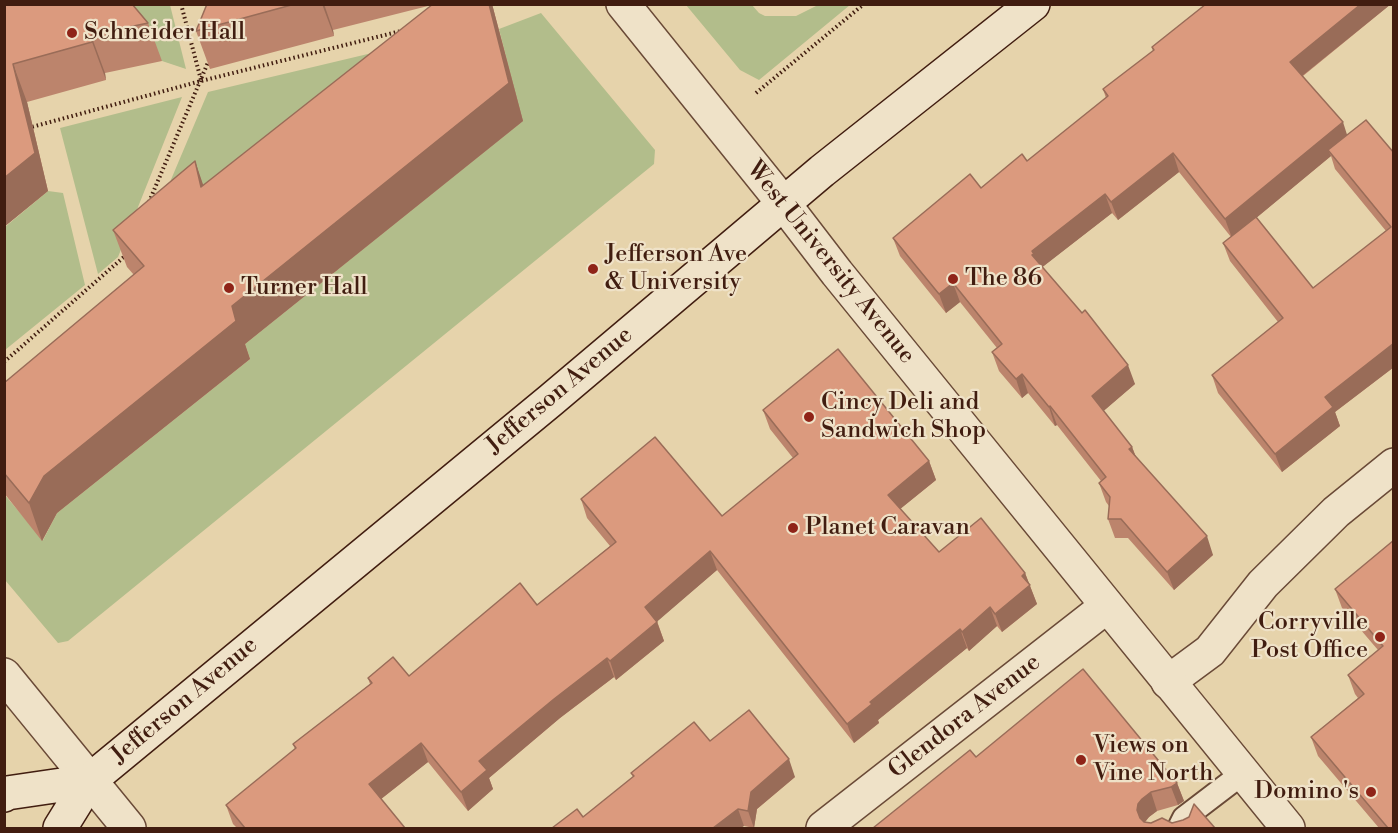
<!DOCTYPE html>
<html>
<head>
<meta charset="utf-8">
<style>
	body { margin:0 }
	#map { position:relative; width:1398px; height:833px; overflow:hidden; background:#e6d3ab; font-family:"Libre Bodoni",serif }
	canvas { display:block }
	.frame { position:absolute; inset:0; border:6px solid #411d10; pointer-events:none }
</style>
</head>
<body>
<div id="map">
<canvas width="1398" height="833"></canvas>
<div class="frame"></div>
</div>
<script>
const context = document.querySelector('canvas').getContext('2d');
context.lineJoin = 'round';
function paint(path, color) { context.fillStyle = color; context.fill(path, 'evenodd'); }
const shape = rows => new Path2D(rows.map(r => 'M' + r).join(''));
function stroke(path, color, width, dash) { context.strokeStyle = color; context.lineWidth = width; context.lineCap = dash ? 'butt' : 'round'; context.setLineDash(dash || []); context.stroke(path); }
function drawText(font, color, halo, rows, align = 'center') {
  context.font = font + ' "Libre Bodoni",serif'; context.lineWidth = 4.5; context.setLineDash([]); context.textBaseline = 'middle'; context.strokeStyle = halo; context.fillStyle = color; for (const [text, x, y, turn = 0] of rows) {
    context.save(); context.translate(x, y); context.rotate((+turn || 0) * Math.PI / 180); context.textAlign = isNaN(turn) ? turn : align; if (halo) context.strokeText(text, 0, 0); context.fillText(text, 0, 0); context.restore();
  }
}
const green = shape([
	[115,5,170,5,186,69,162,61],
	[686,5,752,5,759,13,765,16,796,16,818,5,850,5,759,80,740,70],
	[541,13,655,150,654,164,68,641,58,643,5,580,4,494,43,540,57,513,250,359,245,344,522,121,499,29],
	[372,53,151,227,208,92],
	[182,97,118,257,98,274,60,128],
	[48,191,63,193,85,285,5,350,5,227]
]);
const path = shape([
	[181,4,201,80],
	[756,93,864,4],
	[28,128,201,81,401,31],
	[149,202,209,60],
	[4,362,125,256]
]);
const service = shape([
	[1179,828,1184,818,1243,773]
]);
const minor = shape([
	[623,4,784,204],
	[4,675,129,828],
	[1168,682,1210,651,1263,584,1336,512,1394,465],
	[823,828,1107,606]
]);
const tertiary = shape([
	[784,204,837,273,1288,828]
]);
const secondary = shape([
	[4,795,7,793,89,781],
	[60,828,89,781,551,400,822,171,1033,4]
]);
const wall = shape([
	[4,4,148,23,162,61,105,73,106,80,27,102,48,191,4,227],
	[207,4,492,4,523,121,245,344,250,359,57,513,42,541,4,493,4,383,134,275,127,267,113,230,195,161,203,186,432,5,333,30,334,36,210,69,196,31],
	[1206,4,1391,4,1303,76,1347,135,1394,153,1394,367,1335,412,1340,426,1282,472,1218,393,1212,375,1278,322,1230,261,1223,243,1231,237,1179,172,1118,220,1112,213,1042,267,1135,384,1103,411,1132,447,1136,457,1213,555,1174,590,1128,538,1115,538,1108,519,1109,506,1106,502,1099,483,1101,481,1057,425,1055,426,1028,393,1022,398,999,371,992,352,997,348,960,302,946,313,900,256,893,238,1027,161,1106,98,1103,89,1153,51,1152,47],
	[1331,156,1335,169,1386,231,1313,288,1256,218],
	[763,410,929,461,936,480,900,509,939,552,1025,573,1037,604,1002,632,997,626,969,651,967,648,878,720,879,723,854,743,717,570,657,621,664,641,616,680,614,677,560,718,489,778,493,789,468,811,428,762,381,799,405,828,237,828,233,824,226,805,295,749,293,744,370,684,368,678,409,676,537,605,610,546,587,518,581,499,722,516,793,458,770,429],
	[1394,540,1394,828,1379,828,1318,756,1311,737,1358,698,1355,694,1348,675,1378,650,1342,608,1335,589],
	[710,741,795,777,757,809,754,828,744,826,583,817,633,777,631,773],
	[976,757,1177,783,1184,801,1178,805,1157,811,1149,817,1145,822,1151,823,1172,823,1183,820,1189,817,1215,828,873,828]
]);
const shadedWall = shape([
	[322,4,324,4,333,30,334,36],
	[489,4,492,4,523,121,245,344,250,359,57,513,42,541,29,503,44,476],
	[1361,4,1391,4,1297,80,1290,62],
	[91,35,105,73,106,80,92,42],
	[13,64,27,102,48,191,4,227,4,178],
	[1343,122,1349,141,1328,150,1331,156,1232,238,1225,219],
	[1173,153,1179,172,1118,220,1111,202],
	[195,161,208,199,201,187],
	[1105,194,1112,213,1040,269,1032,255,1032,251],
	[953,283,960,302,946,313,939,294],
	[1394,343,1394,367,1335,412,1340,426,1282,472,1275,454,1325,397],
	[1128,365,1135,384,1099,415,1092,396],
	[1022,374,1028,393,1022,398,1016,379],
	[1050,406,1057,425,1055,426,1049,407],
	[1132,447,1139,465,1129,449],
	[929,461,936,480,894,514,888,495],
	[1207,536,1213,555,1174,590,1167,572],
	[710,551,717,570,652,626,645,607],
	[1025,573,1037,604,1002,632,995,614,1022,576],
	[990,607,997,626,969,651,962,632],
	[657,622,664,641,616,680,610,661],
	[960,629,967,648,878,720,879,723,854,743,847,724,870,702],
	[607,658,614,677,560,718,489,778,493,789,468,811,461,792,479,761,554,699],
	[421,743,428,762,376,803,369,784],
	[789,759,795,777,757,809,754,828,748,811,751,792],
	[1177,783,1184,801,1178,805,1171,787],
	[1151,792,1157,811,1149,817,1145,822,1143,828,1137,810,1138,804,1142,799],
	[738,809,744,826,741,828,713,828]
]);
const building = shape([
	[4,4,132,4,148,23,91,35,92,42,13,64,35,153,4,178,4,4],
	[207,4,295,4,196,31,207,4],
	[433,4,489,4,509,83,232,306,236,321,44,476,29,503,4,473,4,383,144,266,113,230,195,161,201,187,433,4],
	[1206,4,1361,4,1290,62,1343,122,1225,219,1173,153,1111,202,1105,194,1032,251,1034,254,1032,255,1082,313,1085,310,1128,365,1092,396,1132,447,1129,449,1207,536,1167,572,1121,519,1108,519,1110,497,1099,483,1106,477,1050,406,1049,407,1022,374,1016,379,992,352,1002,344,953,283,939,294,893,238,970,174,981,188,1022,154,1027,161,1108,96,1103,89,1154,50,1152,47,1206,4],
	[1366,120,1394,153,1394,343,1325,397,1333,407,1275,454,1212,375,1283,318,1223,243,1256,217,1313,288,1391,227,1328,150,1366,120],
	[838,349,929,461,888,495,939,552,981,518,1025,573,1022,576,1030,585,995,614,990,607,962,632,960,629,870,702,872,704,847,724,710,551,645,607,657,622,610,661,607,658,554,699,479,761,487,770,461,792,421,743,369,784,405,828,245,828,226,805,296,748,293,744,372,683,368,678,393,657,409,676,520,583,537,605,616,542,581,499,655,437,722,516,798,454,763,410,838,349],
	[1394,540,1394,828,1388,828,1311,737,1364,694,1348,675,1383,646,1335,589,1394,540],
	[1083,669,1177,783,1171,787,1151,792,1142,799,1138,804,1137,810,1140,818,1144,822,1151,823,1162,818,1172,823,1183,820,1189,817,1194,804,1215,828,873,828,970,750,976,757,1083,669],
	[749,710,789,759,751,792,748,811,738,809,713,828,552,828,577,809,583,817,634,776,631,773,694,722,710,741,749,710]
]);
const markers = [
	[72,33,6,"#8f2418"],
	[593,269,6,"#8f2418"],
	[953,279,6,"#8f2418"],
	[229,288,6,"#8f2418"],
	[809,417,6,"#8f2418"],
	[793,528,6,"#8f2418"],
	[1380,637,6,"#8f2418"],
	[1081,760,6,"#8f2418"],
	[1371,792,6,"#8f2418"]
];
const poiNames = [
	["Schneider Hall",84,33],
	["Jefferson Ave",605,255],
	["& University",605,283],
	["The 86",965,279],
	["Turner Hall",241,288],
	["Cincy Deli and",821,403],
	["Sandwich Shop",821,431],
	["Planet Caravan",805,528],
	["Corryville",1368,623,"right"],
	["Post Office",1368,651,"right"],
	["Views on",1093,746],
	["Vine North",1093,774],
	["Domino's",1359,792,"right"]
];
const streetNames = [
	["West University Avenue",830,263,51],
	["Jefferson Avenue",560,391,-40],
	["Jefferson Avenue",185,701,-40],
	["Glendora Avenue",965,717,-38]
];
paint(green, '#b2bd8b');
stroke(service, '#6a4a37', 26);
stroke(minor, '#6a4a37', 36);
stroke(tertiary, '#6a4a37', 36);
stroke(secondary, '#411d10', 36);
stroke(path, '#411d10', 4, [1.5, 3]);
stroke(service, '#efe2c8', 22);
stroke(minor, '#efe2c8', 33);
stroke(tertiary, '#efe2c8', 33);
stroke(secondary, '#efe2c8', 33);
paint(wall, '#bc846c');
paint(shadedWall, '#996c58');
paint(building, '#db9a7e');
stroke(building, '#996c58', 1.5);
for (const [x, y, r, color] of markers) { const dot = new Path2D(); dot.arc(x, y, r, 0, 2 * Math.PI); context.fillStyle = color; context.fill(dot); stroke(dot, '#efe2c8', 2); }
drawText('24px', '#411d10', '#efe2c8', poiNames, 'left');
drawText('24px', '#411d10', '#efe2c8', streetNames);
</script>
</body>
</html>
